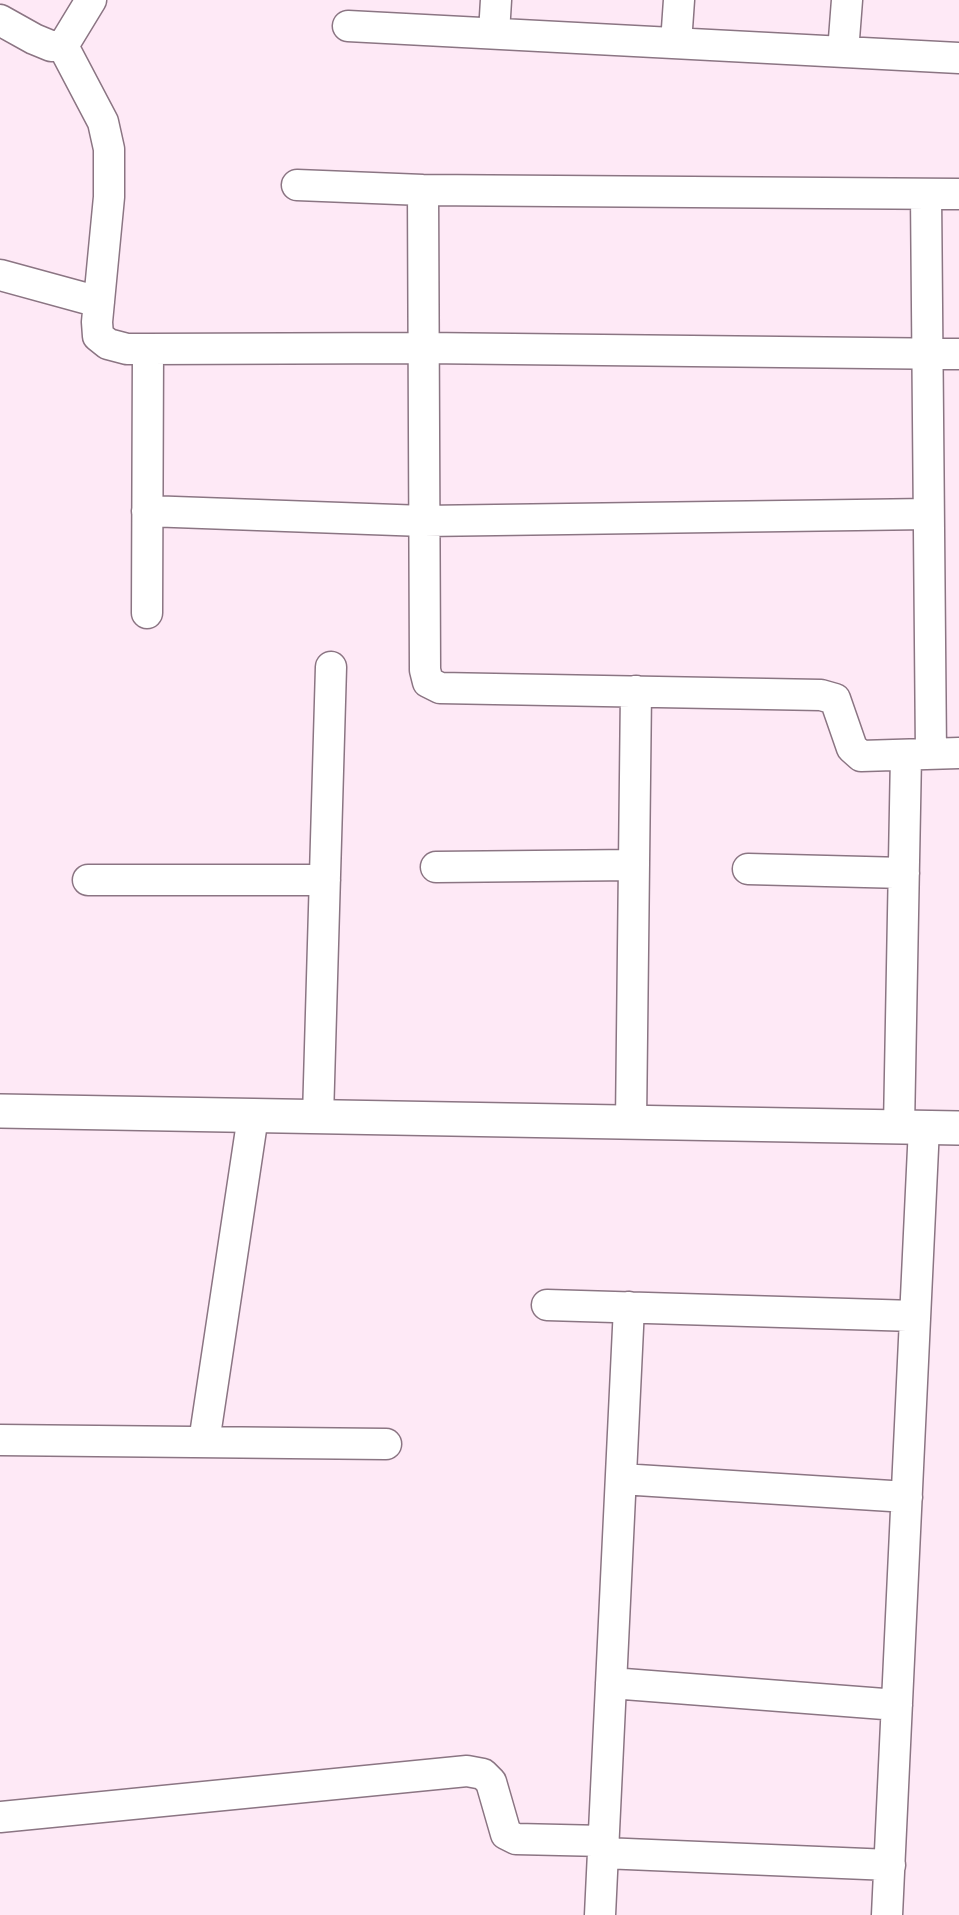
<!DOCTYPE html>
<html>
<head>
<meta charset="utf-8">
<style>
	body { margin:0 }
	canvas { display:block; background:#fee9f6 }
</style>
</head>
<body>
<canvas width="959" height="1915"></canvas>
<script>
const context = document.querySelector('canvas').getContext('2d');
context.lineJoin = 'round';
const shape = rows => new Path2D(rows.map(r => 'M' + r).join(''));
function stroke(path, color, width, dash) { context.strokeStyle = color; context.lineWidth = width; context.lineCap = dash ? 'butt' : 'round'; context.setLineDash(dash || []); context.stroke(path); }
const minor = shape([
	[0,20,34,39,51,46,63,46,91,0],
	[348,26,959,58],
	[494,33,496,0],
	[676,43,679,0],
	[63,46,103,122,109,149,109,197,97,322,98,336,108,344,127,349,148,349,424,348,959,354],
	[843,52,847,0],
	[297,185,423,190,959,194],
	[423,190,425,670,428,682,440,688,821,695,835,699,852,748,861,756,959,753],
	[926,194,931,754],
	[0,275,99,302],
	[147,511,424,521,928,514],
	[147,613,148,349],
	[436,867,634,865],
	[748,869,904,873],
	[88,880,325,880],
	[318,1117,331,667],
	[631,1122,636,691],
	[899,1127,906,755],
	[547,1305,915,1316],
	[0,1440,386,1444],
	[204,1442,253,1116],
	[621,1479,907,1497],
	[611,1683,897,1705],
	[0,1817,467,1771,483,1774,491,1782,506,1834,516,1839,604,1841],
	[603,1853,890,1865],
	[600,1915,629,1307],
	[887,1915,924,1127]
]);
const tertiary = shape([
	[0,1111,959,1128]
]);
stroke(minor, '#8b7583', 33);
stroke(tertiary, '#8b7583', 36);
stroke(minor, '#fff', 30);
stroke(tertiary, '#fff', 33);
</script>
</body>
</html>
